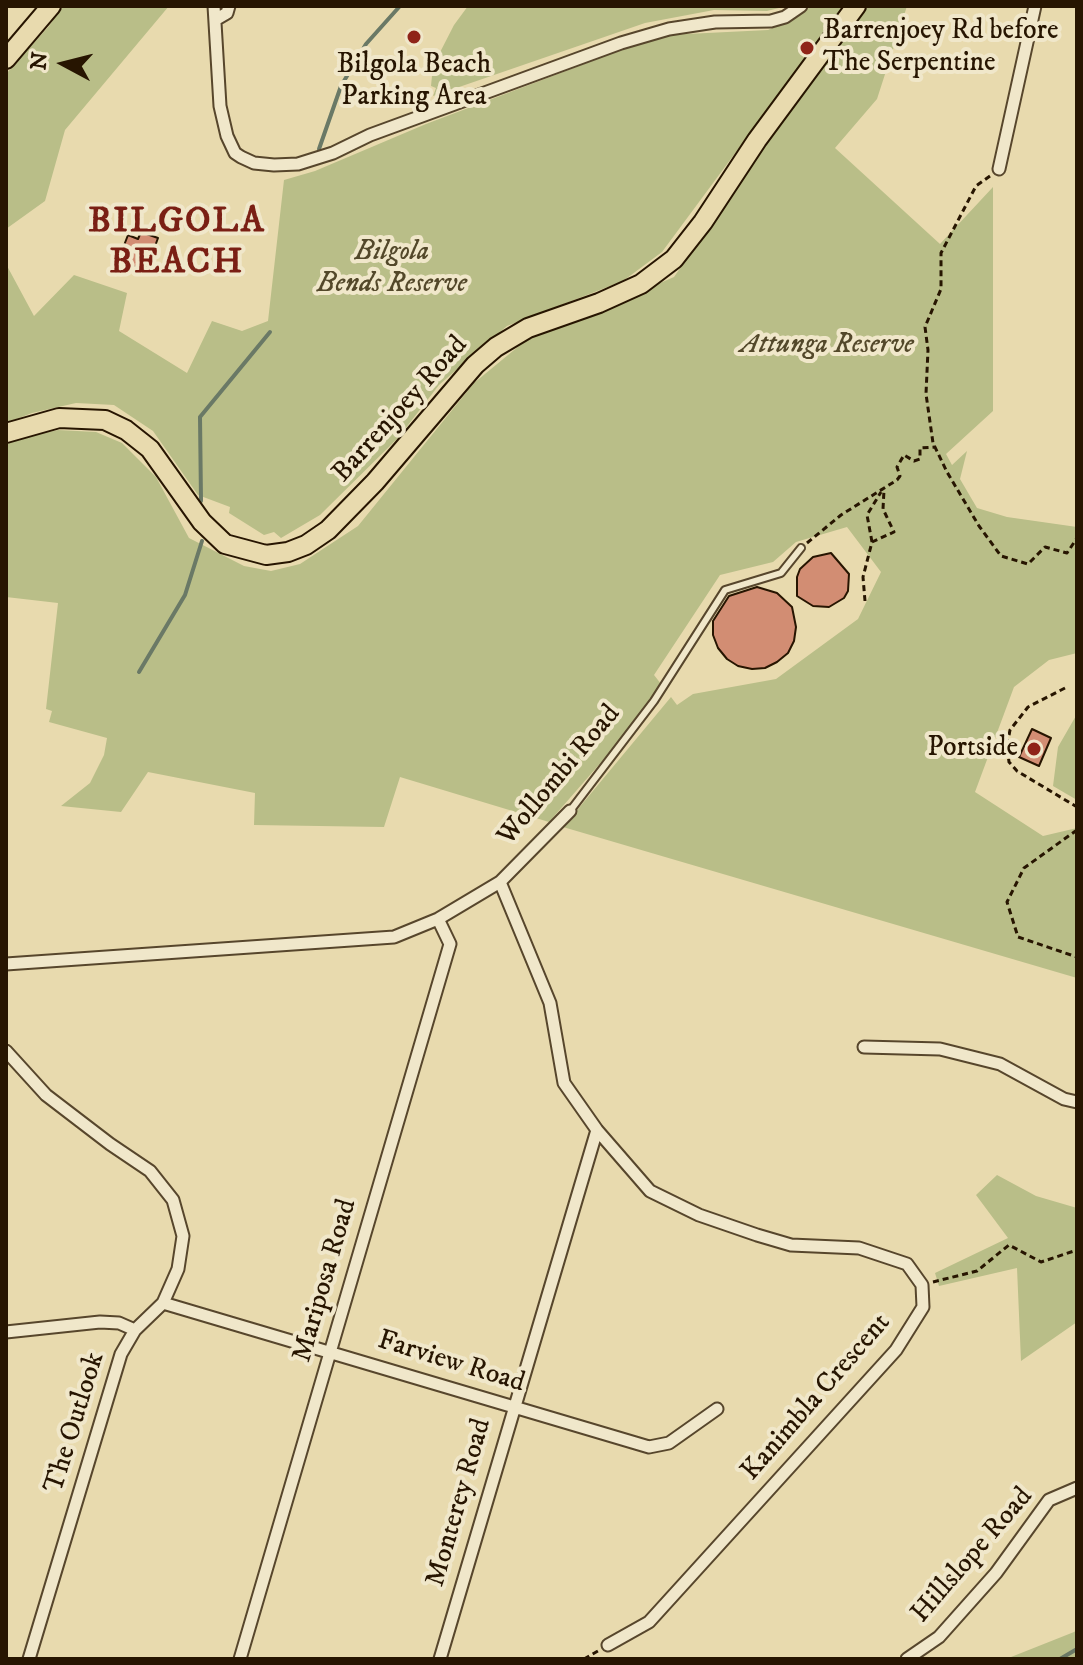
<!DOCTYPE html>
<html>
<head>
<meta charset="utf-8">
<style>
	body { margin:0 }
	#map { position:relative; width:1083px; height:1665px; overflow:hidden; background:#e8daae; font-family:"IM FELL DW Pica",serif }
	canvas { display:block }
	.frame { position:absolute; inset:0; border:8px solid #271501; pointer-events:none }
	.north { position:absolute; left:24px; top:24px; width:80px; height:80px; -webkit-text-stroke:6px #f0e7ca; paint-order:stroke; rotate:277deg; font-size:22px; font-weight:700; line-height:32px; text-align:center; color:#271501 }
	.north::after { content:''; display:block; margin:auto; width:28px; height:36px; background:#271501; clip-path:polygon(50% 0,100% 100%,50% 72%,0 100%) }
</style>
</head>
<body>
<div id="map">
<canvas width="1083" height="1665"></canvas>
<div class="frame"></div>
<div class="north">N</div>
</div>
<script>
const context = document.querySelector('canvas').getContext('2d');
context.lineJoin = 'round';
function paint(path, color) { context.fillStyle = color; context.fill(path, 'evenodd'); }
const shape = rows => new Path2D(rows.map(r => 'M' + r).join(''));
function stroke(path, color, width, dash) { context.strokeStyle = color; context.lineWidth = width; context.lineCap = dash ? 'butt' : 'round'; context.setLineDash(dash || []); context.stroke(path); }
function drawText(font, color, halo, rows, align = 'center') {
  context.font = font + ' "IM FELL DW Pica",serif'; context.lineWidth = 8; context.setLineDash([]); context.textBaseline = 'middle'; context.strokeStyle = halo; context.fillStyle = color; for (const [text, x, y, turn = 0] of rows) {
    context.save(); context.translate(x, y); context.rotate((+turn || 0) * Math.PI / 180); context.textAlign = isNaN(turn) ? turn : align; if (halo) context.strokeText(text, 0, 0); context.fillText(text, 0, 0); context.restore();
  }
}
const green = shape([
	[63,6,169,6,65,130,45,201,6,229,6,74,49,26],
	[468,6,787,6,767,11,714,10,645,23,433,96,436,88,431,86,433,66,454,25],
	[811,6,844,6,662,252,623,281,507,326,439,385,398,438,320,515,281,538,274,532,264,535,229,513,230,507,198,495,153,431,114,405,76,403,32,413,6,423,6,264,34,316,74,275,127,293,119,331,187,373,212,321,242,331,268,321,284,180,315,171,426,124,637,44,666,35,768,30,798,17],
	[867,6,907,6,877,99,835,148,940,244,993,187,993,411,946,454,952,465,967,451,960,479,977,508,1007,517,1077,527,1077,653,1049,660,1014,687,975,792,1043,836,1077,828,1077,978,563,827,671,697,677,705,693,694,776,679,858,619,881,572,847,527,796,542,773,562,720,575,654,675,665,689,549,822,400,777,384,827,254,825,255,793,148,772,121,812,61,806,90,783,104,755,107,738,49,722,52,711,46,709,58,603,6,597,6,443,14,439,58,430,96,432,122,443,156,477,189,538,244,566,271,571,300,564,358,526,474,383,525,341,674,277,792,107],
	[1077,714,1077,800,1053,786,1058,747],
	[997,1175,1036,1196,1077,1208,1077,1322,1021,1361,1017,1268,939,1286,935,1273,1008,1238,976,1195],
	[1077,1630,1077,1659,1006,1659,1074,1632]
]);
const stream = shape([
	[319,149,341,86,366,44,400,6],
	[201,501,200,417,270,332],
	[139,672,185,595,202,541],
	[1060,1659,1077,1649]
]);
const building = shape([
	[141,232,158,238,146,271,118,261,128,235,138,239,141,232],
	[831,553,849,574,848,591,844,598,829,607,813,606,797,596,797,577,800,569,813,557,831,553],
	[757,587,777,593,792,607,796,627,794,641,788,653,777,662,765,668,752,669,738,666,727,659,718,648,713,635,713,621,729,596,757,587],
	[1032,729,1051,738,1039,766,1019,757,1032,729]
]);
const path = shape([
	[990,176,976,186,941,253,941,289,925,327,928,350,926,394,933,443,947,472,979,526,1001,556,1028,564,1045,547,1067,553,1077,538],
	[872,542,867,515,881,492],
	[807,543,841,515,897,480,900,476,897,467,904,455,914,461,920,459,920,448,935,447],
	[865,601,863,577,872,542,894,532,883,509,884,490],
	[1065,688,1028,707,1010,730,1007,746,1009,762,1017,771,1077,807],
	[1077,830,1024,868,1007,902,1018,937,1077,957],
	[933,1282,977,1271,1009,1245,1041,1262,1077,1250],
	[584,1659,598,1651]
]);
const lane = shape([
	[570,811,654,701,725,590,781,573,801,548]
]);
const street = shape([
	[214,6,220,106,227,136,235,153,241,157,254,163,274,165,298,164,333,153,370,135,621,43,669,29,715,22,771,21,785,17,801,6],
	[215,20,227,13,229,6],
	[999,169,1035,6],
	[500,882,550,1003,564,1083,597,1130,650,1191,699,1215,757,1235,791,1245,859,1248,907,1264,922,1285,923,1307,896,1350,649,1622,608,1645],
	[6,964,394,937,438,919,500,882,570,811],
	[864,1047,940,1049,1000,1064,1064,1099,1077,1102],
	[6,1051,46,1095,110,1144,150,1171,173,1200,183,1236,178,1269,163,1303,135,1330,121,1354,29,1659],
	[163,1303,649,1447,669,1443,717,1409],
	[6,1332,100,1322,119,1323,135,1330],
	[240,1659,450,944,438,919],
	[440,1659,597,1130],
	[907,1659,939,1637,996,1573,1049,1500,1077,1488]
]);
const primary = shape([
	[6,59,51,6],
	[6,433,59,418,105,420,126,430,150,449,202,522,225,544,266,555,288,552,306,545,328,530,375,482,475,365,496,347,528,328,599,303,641,284,674,259,703,222,757,140,856,6]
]);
const markers = [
	[414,37,8,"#8f2418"],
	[807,48,8,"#8f2418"],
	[1034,749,8,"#8f2418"]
];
const poiNames = [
	["Barrenjoey Rd before",823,32],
	["The Serpentine",823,64],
	["Bilgola Beach",414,66,"center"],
	["Parking Area",414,98,"center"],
	["Portside",1018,749,"right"]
];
const parkNames = [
	["Bilgola",392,253],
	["Bends Reserve",392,285],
	["Attunga Reserve",827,346]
];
const streetNames = [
	["Barrenjoey Road",401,410,-48],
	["Wollombi Road",560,776,-50],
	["Mariposa Road",326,1281,-74],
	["Farview Road",451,1363,17],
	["Kanimbla Crescent",817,1398,-49],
	["The Outlook",76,1423,-73],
	["Monterey Road",460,1503,-74],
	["Hillslope Road",973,1556,-49]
];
const districtNames = [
	["BILGOLA",177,224],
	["BEACH",177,265]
];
paint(green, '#b9be88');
stroke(stream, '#6a7966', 4);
paint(building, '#d28d73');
stroke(building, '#271501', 2);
stroke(lane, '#57462c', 10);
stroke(street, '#57462c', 15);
stroke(primary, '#271501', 22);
stroke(path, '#271501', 3, [6, 4]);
stroke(lane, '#f0e7ca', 6);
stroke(street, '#f0e7ca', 11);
stroke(primary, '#e8daae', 18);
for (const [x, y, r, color] of markers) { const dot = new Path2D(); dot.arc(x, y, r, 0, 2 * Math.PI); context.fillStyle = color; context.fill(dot); stroke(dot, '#f0e7ca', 3); }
drawText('28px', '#271501', '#f0e7ca', poiNames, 'left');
drawText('italic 28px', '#53482a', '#f0e7ca', parkNames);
drawText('28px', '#271501', '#f0e7ca', streetNames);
context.letterSpacing = '2px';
drawText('bold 36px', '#7a1f14', '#f0e7ca', districtNames);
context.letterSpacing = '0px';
</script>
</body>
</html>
